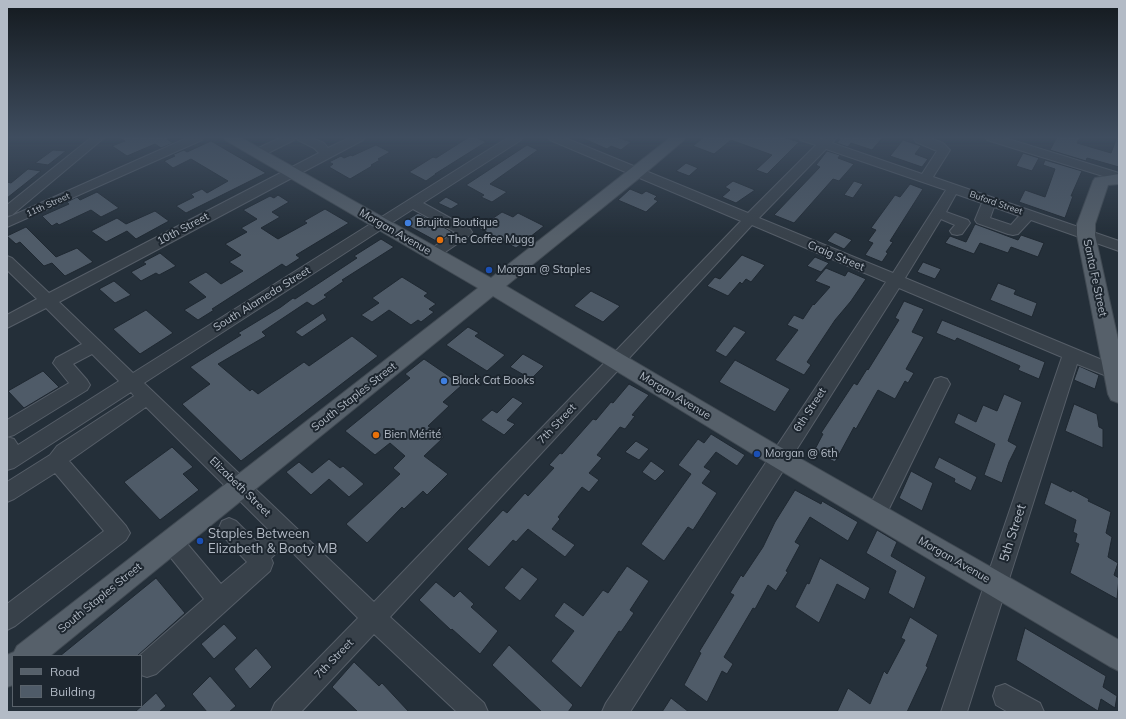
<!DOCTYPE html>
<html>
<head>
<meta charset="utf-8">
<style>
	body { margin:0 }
	#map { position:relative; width:1126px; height:719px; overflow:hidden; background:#242f39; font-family:Mulish,sans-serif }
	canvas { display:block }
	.frame { position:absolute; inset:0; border:8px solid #b3bbc6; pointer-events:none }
	.legend { position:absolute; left:12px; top:655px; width:130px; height:52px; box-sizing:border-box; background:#1d262f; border:1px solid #59626b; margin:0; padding:5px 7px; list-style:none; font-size:12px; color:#b3bbc6 }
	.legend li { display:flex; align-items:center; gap:8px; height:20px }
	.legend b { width:20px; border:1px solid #59626b }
</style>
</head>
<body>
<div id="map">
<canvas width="1126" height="719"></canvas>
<div class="frame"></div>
<ul class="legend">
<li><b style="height:5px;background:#56606a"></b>Road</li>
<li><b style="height:11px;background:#4f5b68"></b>Building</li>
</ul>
</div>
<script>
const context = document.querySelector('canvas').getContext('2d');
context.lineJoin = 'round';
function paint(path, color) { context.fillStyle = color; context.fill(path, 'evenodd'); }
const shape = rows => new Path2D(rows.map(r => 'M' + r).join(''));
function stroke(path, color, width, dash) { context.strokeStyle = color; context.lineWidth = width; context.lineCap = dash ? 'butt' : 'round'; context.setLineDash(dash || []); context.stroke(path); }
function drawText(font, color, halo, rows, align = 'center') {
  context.font = font + ' Mulish,sans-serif'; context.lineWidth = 4; context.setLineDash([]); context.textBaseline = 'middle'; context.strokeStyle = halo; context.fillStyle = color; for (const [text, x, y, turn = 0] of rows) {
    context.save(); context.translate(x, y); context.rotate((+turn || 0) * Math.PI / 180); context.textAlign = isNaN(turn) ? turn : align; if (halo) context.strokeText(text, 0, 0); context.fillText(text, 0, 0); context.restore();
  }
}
const building = shape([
	[119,137,172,137,167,139,173,143,161,148,155,144,127,156,112,146,125,141,119,137],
	[469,137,475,137,486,142,435,174,436,174,426,181,409,172,433,157,436,158,469,137],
	[580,137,616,137,631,142,621,150,611,146,607,149,580,137],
	[704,137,783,137,799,142,767,174,756,170,772,155,731,140,714,154,693,146,704,137],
	[838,137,883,137,872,150,851,143,848,147,837,143,840,139,838,138,838,137],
	[1057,137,1080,137,1077,143,1111,153,1117,137,1119,137,1119,167,1087,158,1086,161,1050,150,1057,137],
	[903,140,921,146,915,154,928,159,922,167,890,156,903,140],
	[211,141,266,173,186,213,176,206,194,197,191,194,202,189,207,193,228,181,191,159,173,168,164,161,175,156,172,155,184,150,187,152,211,141],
	[376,145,390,152,378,159,380,160,371,165,372,166,350,179,329,167,333,164,329,162,341,156,344,158,351,155,352,156,376,145],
	[527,145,538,150,490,184,507,192,492,202,481,197,484,195,466,185,527,145],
	[53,150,66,151,48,165,35,163,53,150],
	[827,151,840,155,838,158,854,164,839,181,833,179,794,223,774,215,820,167,816,165,827,151],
	[1023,153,1039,158,1032,171,1016,166,1023,153],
	[1045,160,1082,171,1071,196,1073,196,1065,218,1019,202,1025,190,1045,197,1055,169,1043,165,1045,160],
	[686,163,698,168,689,176,676,171,686,163],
	[28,169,41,171,7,198,7,182,11,183,28,169],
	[733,181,755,190,736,203,722,197,730,190,725,187,733,181],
	[854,181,863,184,853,198,844,195,854,181],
	[910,184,923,189,890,241,893,242,886,252,888,253,882,262,865,255,873,243,868,241,876,230,871,228,895,195,900,197,910,184],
	[630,189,642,194,646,191,657,196,654,199,658,201,646,212,618,200,630,189],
	[97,192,119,208,101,217,91,210,59,225,57,223,52,226,42,216,69,204,67,202,77,197,80,200,97,192],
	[278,195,289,202,272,212,280,217,261,228,278,239,307,223,304,221,325,209,349,223,296,255,300,258,286,267,282,264,212,309,214,310,198,320,184,310,206,297,188,282,206,272,221,284,243,271,229,262,241,255,225,244,247,232,241,228,257,219,243,210,270,196,274,198,278,195],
	[446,197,459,204,451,209,438,203,446,197],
	[155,211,169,221,136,239,127,231,106,242,91,231,117,218,126,224,155,211],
	[502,212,513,217,518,213,544,226,516,248,479,228,502,212],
	[418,213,452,232,438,242,403,223,418,213],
	[975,224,1018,240,1021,235,1044,243,1038,257,1011,247,1008,253,980,243,974,254,945,243,950,236,966,242,975,224],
	[26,227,56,257,77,248,93,262,65,276,52,263,44,266,20,242,16,244,7,236,26,227],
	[835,232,852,240,844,249,827,241,835,232],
	[381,239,394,247,342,280,344,281,324,295,327,297,313,306,307,302,262,332,266,336,218,364,250,391,252,389,258,394,304,362,309,366,352,336,378,356,241,461,182,404,210,384,190,367,241,335,238,333,281,307,293,298,295,299,357,258,354,256,381,239],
	[160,253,176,266,159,275,156,273,141,281,131,272,146,264,143,262,160,253],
	[742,255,765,265,751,282,746,279,742,284,740,282,728,296,707,286,715,277,720,279,742,255],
	[815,257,829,263,821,272,807,266,815,257],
	[923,262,941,269,935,279,917,272,923,262],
	[826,268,845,276,848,271,866,279,851,301,835,320,807,362,811,365,804,375,775,360,798,330,787,325,794,315,803,319,813,304,814,305,830,287,815,281,826,268],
	[402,277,428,293,424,296,436,304,429,309,434,312,421,322,418,320,411,325,389,310,372,322,361,315,379,303,372,298,402,277],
	[114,281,131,295,115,303,99,289,114,281],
	[998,283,1016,290,1014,294,1037,303,1032,317,990,300,998,283],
	[591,291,620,306,603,322,574,306,591,291],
	[904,301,924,309,912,332,924,337,906,369,914,373,908,383,905,381,895,399,878,390,856,429,854,427,835,462,814,451,823,434,821,433,854,383,857,385,867,369,868,370,899,320,895,318,904,301],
	[146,310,173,333,140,354,113,329,146,310],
	[323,313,327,320,302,337,295,332,323,313],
	[942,320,1045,362,1039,379,1018,370,1020,366,957,338,955,341,936,333,942,320],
	[734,326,746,332,726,357,715,351,734,326],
	[468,327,479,333,475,336,505,355,487,371,446,345,468,327],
	[523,354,544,366,531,379,510,367,523,354],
	[424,359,462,385,443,402,449,406,428,426,444,437,424,456,448,474,427,495,423,491,404,509,402,507,367,543,346,524,400,474,393,468,405,456,390,443,375,455,345,431,410,378,405,374,424,359],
	[735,360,790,389,775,412,719,382,735,360],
	[1079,366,1099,375,1095,389,1074,380,1079,366],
	[43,371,59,387,24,408,8,391,43,371],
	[629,384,649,395,632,415,635,416,625,429,620,427,597,455,602,458,589,473,599,480,589,492,582,487,558,517,560,519,552,529,575,545,565,557,528,529,516,542,513,540,489,567,467,549,503,510,507,513,525,493,528,496,554,468,549,465,560,453,562,454,593,419,596,420,611,402,613,403,629,384],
	[1004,394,1022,402,1008,441,1017,446,1009,462,1002,483,984,475,995,444,954,423,958,413,976,422,983,405,997,411,1004,394],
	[513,397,523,403,507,420,515,424,504,435,481,420,492,410,497,413,513,397],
	[1074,404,1097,414,1099,427,1103,429,1103,448,1065,431,1074,404],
	[711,434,745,455,737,466,716,452,704,467,711,471,702,483,717,493,693,530,688,527,664,561,641,544,691,474,678,465,698,439,704,443,711,434],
	[636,441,649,449,639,460,625,452,636,441],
	[172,447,193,467,183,474,199,490,160,520,124,482,172,447],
	[939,457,977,477,971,491,954,482,955,479,934,468,939,457],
	[329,459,340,468,343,466,364,484,349,497,329,479,311,495,286,472,299,462,312,473,329,459],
	[651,461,665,471,655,481,642,472,651,461],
	[911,471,933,483,922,511,899,498,911,471],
	[1051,482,1071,492,1072,490,1089,499,1088,501,1111,512,1106,533,1112,537,1108,557,1118,563,1114,575,1119,578,1117,599,1070,573,1079,544,1075,542,1077,534,1073,532,1076,520,1044,504,1051,482],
	[795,490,821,504,822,501,858,522,848,541,810,517,795,542,800,545,786,571,788,572,776,591,768,585,755,609,753,608,724,657,733,664,727,674,722,671,707,702,684,685,701,653,699,652,734,595,730,593,741,575,743,577,763,547,775,522,795,490],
	[877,530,897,542,891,556,926,577,914,609,888,593,896,571,866,553,877,530],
	[820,558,870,588,865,600,837,584,819,623,795,607,807,583,809,584,820,558],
	[627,566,649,581,630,610,634,613,621,632,619,631,581,688,551,661,574,631,554,616,564,602,583,616,603,590,608,593,627,566],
	[522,567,538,579,520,601,504,588,522,567],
	[156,578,185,613,137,656,60,656,156,578],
	[436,582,454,597,460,591,474,604,471,607,498,631,480,654,452,629,451,630,419,600,436,582],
	[910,617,938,635,926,666,928,667,907,712,837,712,848,688,870,704,884,671,887,674,905,640,901,638,910,617],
	[224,624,237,638,214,659,201,644,224,624],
	[1025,628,1106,676,1103,687,1117,696,1115,708,1101,699,1098,711,1016,660,1025,628],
	[509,645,573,705,568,712,542,712,492,665,509,645],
	[256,648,272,667,250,689,234,669,256,648],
	[354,662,379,686,382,683,409,712,358,712,332,687,354,662],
	[210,676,236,706,229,712,207,712,192,694,210,676],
	[156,693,166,706,159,712,135,712,156,693],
	[671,698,689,712,662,712,671,698]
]);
const minor = shape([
	[92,137,105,137,12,215,7,216,7,205,92,137],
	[189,137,204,137,202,140,7,227,7,218,189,137],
	[282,137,296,137,294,140,262,156,258,157,254,156,252,153,254,150,282,137],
	[296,137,310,137,324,143,328,148,351,137,365,137,363,140,59,302,133,373,509,137,523,137,521,140,423,203,470,229,472,232,470,235,438,257,433,259,428,257,426,254,428,251,455,232,413,209,144,383,374,602,741,221,550,140,548,137,563,137,748,213,816,145,800,140,798,137,814,137,822,139,825,137,837,137,832,143,922,174,937,151,916,142,914,139,916,137,928,137,943,143,950,150,933,177,1119,241,1119,251,1031,220,1018,234,1013,235,1008,234,977,223,975,220,982,203,956,194,946,212,968,220,970,223,962,234,957,235,952,234,950,231,955,225,941,219,905,278,1119,367,1119,381,1077,364,967,712,941,712,1062,357,899,288,630,712,602,712,606,703,886,282,752,225,390,617,484,703,488,712,457,712,374,634,301,712,271,712,275,703,358,618,285,545,271,558,273,563,270,571,156,674,147,677,141,675,141,656,139,656,204,599,163,548,160,541,163,534,171,531,179,534,221,584,247,562,222,535,219,528,222,521,229,518,236,521,257,542,270,531,146,407,69,461,126,526,130,533,126,540,15,626,7,630,7,604,104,531,55,473,14,499,7,502,7,482,50,455,57,446,134,396,131,392,14,468,7,470,7,437,14,439,18,445,119,381,92,354,73,364,87,380,90,385,87,390,14,435,7,437,7,420,69,383,53,363,56,358,82,344,46,308,7,328,7,315,37,299,7,270,7,256,12,258,49,293,319,153,314,148,298,140,296,137],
	[826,149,946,190,893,273,759,218,826,149],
	[994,207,1019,216,1011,225,990,218,994,207],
	[985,137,1002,137,1119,173,1119,181,987,140,985,137],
	[941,377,947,379,950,384,883,521,876,524,869,521,866,514,869,507,935,379,941,377],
	[1005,684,1040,703,1044,712,1008,712,996,705,993,696,996,687,1005,684]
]);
const major = shape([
	[223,137,240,137,491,278,671,137,686,137,684,140,643,175,506,286,787,451,1119,640,1119,671,1109,666,771,465,493,296,50,656,13,656,13,685,7,687,7,655,14,652,17,646,478,288,225,140,223,137],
	[1119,174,1119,184,1108,185,1095,224,1095,235,1119,344,1119,403,1111,400,1108,394,1077,235,1077,224,1093,181,1095,178,1119,174]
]);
const markers = [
	[408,223,4,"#3f7fe0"],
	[440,240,4,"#e8710a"],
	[489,270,4,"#1a4fb4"],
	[444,381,4,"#3f7fe0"],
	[376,435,4,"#e8710a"],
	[757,454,4,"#1a4fb4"],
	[200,541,4,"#1a4fb4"]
];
const farStreetnames = [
	["Buford Street",996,203,19],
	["11th Street",48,205,-24]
];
const poiNames = [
	["Brujita Boutique",416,223],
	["The Coffee Mugg",448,240],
	["Morgan @ Staples",497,270],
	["Black Cat Books",452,381],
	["Bien Mérité",384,435],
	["Morgan @ 6th",765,454]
];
const streetNames = [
	["10th Street",183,229,-28],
	["Morgan Avenue",395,232,30],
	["Craig Street",836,256,23],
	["Santa Fe Street",1095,278,78],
	["South Alameda Street",262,299,-32],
	["Morgan Avenue",675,396,31],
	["South Staples Street",354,397,-38],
	["6th Street",810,410,-57],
	["7th Street",557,424,-47],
	["Elizabeth Street",240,487,44],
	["Morgan Avenue",954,560,30],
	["South Staples Street",100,598,-39],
	["7th Street",334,659,-46]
];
const nearStreetnames = [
	["5th Street",1013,533,-72]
];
const nearPoinames = [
	["Staples Between",208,534],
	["Elizabeth & Booty MB",208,549]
];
paint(building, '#4f5b68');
stroke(building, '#1f2831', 1);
stroke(minor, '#565e68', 2);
stroke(major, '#414a53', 2);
paint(minor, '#38414a');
paint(major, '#56606a');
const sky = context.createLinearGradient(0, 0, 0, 237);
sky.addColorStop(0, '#141a1f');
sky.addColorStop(0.58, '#3f4d5f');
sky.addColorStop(1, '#3f4d5f00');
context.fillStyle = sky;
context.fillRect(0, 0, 1126, 237);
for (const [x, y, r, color] of markers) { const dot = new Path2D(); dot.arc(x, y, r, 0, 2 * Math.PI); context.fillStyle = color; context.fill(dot); stroke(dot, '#1d262f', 1.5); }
drawText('9px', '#b3bbc6', '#1d262f', farStreetnames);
drawText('11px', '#b3bbc6', '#1d262f', poiNames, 'left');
drawText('11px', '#b3bbc6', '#1d262f', streetNames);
drawText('13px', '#b3bbc6', '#1d262f', nearStreetnames);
drawText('13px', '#b3bbc6', '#1d262f', nearPoinames, 'left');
</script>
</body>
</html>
